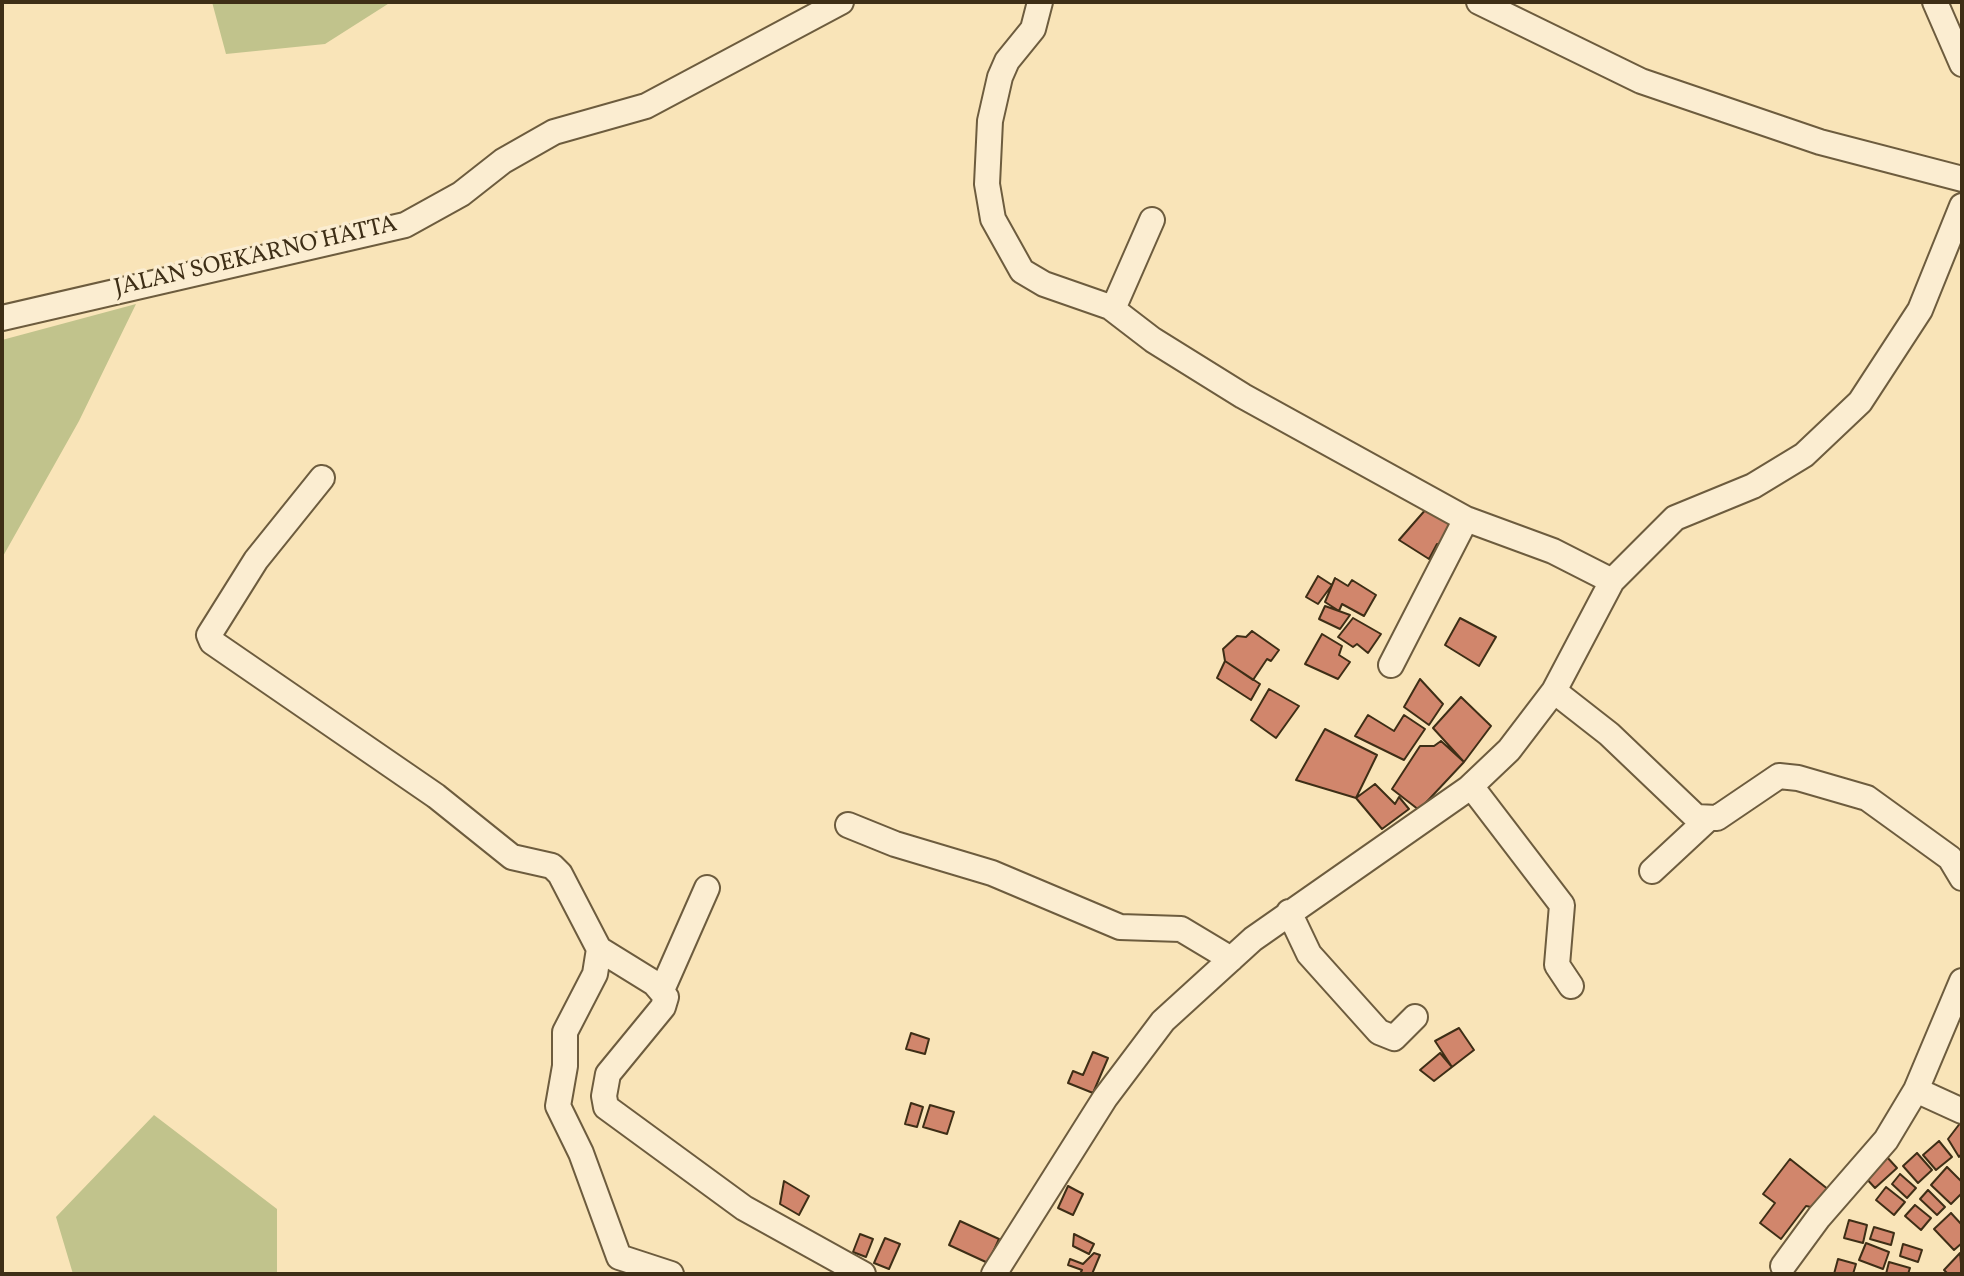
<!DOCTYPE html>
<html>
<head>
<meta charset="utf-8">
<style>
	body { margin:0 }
	#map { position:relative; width:1964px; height:1276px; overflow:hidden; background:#f9e4b8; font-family:Vollkorn,serif }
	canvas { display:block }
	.frame { position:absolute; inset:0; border:4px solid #3e2e16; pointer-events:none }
</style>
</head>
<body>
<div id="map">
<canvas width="1964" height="1276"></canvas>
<div class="frame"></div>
</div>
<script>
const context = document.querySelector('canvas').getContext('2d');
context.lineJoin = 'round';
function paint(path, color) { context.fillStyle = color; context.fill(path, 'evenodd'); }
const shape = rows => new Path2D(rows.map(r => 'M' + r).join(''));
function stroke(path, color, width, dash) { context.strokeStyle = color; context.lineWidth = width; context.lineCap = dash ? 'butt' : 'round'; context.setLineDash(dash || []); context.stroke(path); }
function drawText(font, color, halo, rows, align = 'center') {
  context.font = font + ' Vollkorn,serif'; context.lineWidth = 7; context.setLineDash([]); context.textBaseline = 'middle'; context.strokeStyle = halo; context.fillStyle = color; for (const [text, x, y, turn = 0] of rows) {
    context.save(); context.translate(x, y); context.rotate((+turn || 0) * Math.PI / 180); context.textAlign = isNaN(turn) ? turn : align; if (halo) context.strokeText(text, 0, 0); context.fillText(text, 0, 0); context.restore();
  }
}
const green = shape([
	[212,2,391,2,325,44,226,54],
	[136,304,79,421,2,558,2,340],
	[154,1115,277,1209,277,1274,73,1274,56,1217]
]);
const building = shape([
	[1434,500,1457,522,1444,546,1437,544,1429,559,1399,540,1434,500],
	[1318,576,1332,585,1318,604,1306,597,1318,576],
	[1335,578,1348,586,1352,580,1376,595,1364,616,1342,604,1339,611,1325,602,1335,578],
	[1325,606,1350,615,1340,629,1319,619,1325,606],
	[1353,618,1381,634,1368,653,1357,644,1353,647,1338,637,1353,618],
	[1460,618,1496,637,1479,666,1445,645,1460,618],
	[1252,631,1279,650,1271,661,1267,659,1253,680,1225,661,1223,649,1237,636,1246,637,1252,631],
	[1322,634,1342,646,1339,655,1350,662,1338,679,1305,664,1322,634],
	[1225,661,1260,684,1251,700,1217,678,1225,661],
	[1420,679,1443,704,1429,725,1404,707,1420,679],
	[1269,689,1299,706,1276,738,1251,720,1269,689],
	[1461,697,1491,726,1464,762,1433,728,1461,697],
	[1368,715,1394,731,1404,715,1425,729,1404,760,1355,736,1368,715],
	[1325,729,1377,755,1356,798,1296,780,1325,729],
	[1441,741,1464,762,1419,810,1392,789,1420,746,1434,746,1441,741],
	[1375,784,1395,804,1399,797,1409,809,1382,829,1356,798,1375,784],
	[1459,1028,1474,1050,1452,1067,1435,1041,1459,1028],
	[911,1033,929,1039,925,1054,906,1049,911,1033],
	[1093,1052,1108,1058,1093,1093,1068,1083,1073,1071,1083,1075,1093,1052],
	[1440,1053,1452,1067,1434,1081,1420,1070,1440,1053],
	[911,1103,923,1107,917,1127,905,1124,911,1103],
	[930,1105,954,1112,947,1134,923,1127,930,1105],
	[1961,1122,1962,1153,1959,1157,1948,1139,1961,1122],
	[1939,1141,1952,1157,1936,1170,1923,1155,1939,1141],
	[1917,1153,1932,1170,1918,1183,1903,1166,1917,1153],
	[1886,1156,1897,1168,1875,1188,1864,1176,1886,1156],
	[1790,1159,1829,1190,1816,1208,1806,1206,1781,1239,1760,1223,1775,1203,1763,1194,1790,1159],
	[1947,1167,1962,1182,1962,1193,1951,1204,1931,1185,1947,1167],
	[1900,1174,1916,1188,1907,1198,1892,1184,1900,1174],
	[784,1181,809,1196,799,1215,780,1204,784,1181],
	[1068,1186,1083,1194,1073,1215,1058,1208,1068,1186],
	[1886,1187,1905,1202,1894,1215,1876,1200,1886,1187],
	[1928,1190,1945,1207,1937,1215,1920,1199,1928,1190],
	[1915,1205,1931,1218,1921,1230,1905,1216,1915,1205],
	[1951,1213,1962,1225,1962,1243,1954,1250,1934,1229,1951,1213],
	[1849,1220,1867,1225,1863,1243,1844,1238,1849,1220],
	[960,1221,999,1239,988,1263,949,1245,960,1221],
	[1874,1227,1894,1233,1891,1245,1870,1239,1874,1227],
	[860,1234,873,1239,866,1257,853,1252,860,1234],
	[1074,1234,1094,1244,1089,1254,1073,1246,1074,1234],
	[885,1238,900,1244,889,1269,874,1263,885,1238],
	[1866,1243,1889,1252,1883,1269,1859,1260,1866,1243],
	[1903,1244,1922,1250,1918,1262,1900,1256,1903,1244],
	[1094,1253,1100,1255,1092,1274,1080,1274,1082,1270,1068,1265,1070,1259,1083,1264,1094,1253],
	[1960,1253,1962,1274,1948,1274,1944,1270,1960,1253],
	[1838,1259,1856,1264,1853,1274,1834,1274,1838,1259],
	[1889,1262,1910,1268,1908,1274,1886,1274,1889,1262]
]);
const minor = shape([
	[1040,2,1033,29,1007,61,1000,77,990,121,987,184,993,219,1022,271,1044,284,1110,307,1153,340,1243,396,1466,519,1553,551,1612,581],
	[1479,2,1641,81,1820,142,1962,179],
	[1935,2,1962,64],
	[1113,309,1152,220],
	[2,318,405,225,461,194,503,161,554,132,646,106,841,2],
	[322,478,256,560,209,635,212,642,436,796,512,857,552,866,560,874,599,949,595,974,565,1032,565,1066,558,1106,581,1153,619,1257,671,1274],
	[1391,665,1466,519],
	[1554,691,1609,734,1696,817,1717,818,1779,776,1798,778,1867,798,1950,858,1962,878],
	[1471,786,1562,905,1557,965,1571,986],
	[848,825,895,844,992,873,1120,927,1181,929,1231,959],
	[1652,871,1709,818],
	[1289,912,1309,954,1379,1032,1394,1038,1415,1017],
	[599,949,654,983,666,997,663,1007,608,1074,604,1096,606,1107,744,1208,863,1274],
	[662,990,707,888],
	[1916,1090,1962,1111],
	[1783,1266,1819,1217,1886,1140,1916,1090,1962,981],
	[994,1274,1105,1098,1163,1021,1253,939,1469,788,1509,750,1554,691,1612,581,1675,518,1753,486,1804,455,1860,402,1920,310,1962,206]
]);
const streetNames = [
	["JALAN SOEKARNO HATTA",256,258,-13]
];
paint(green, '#c1c38c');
paint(building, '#d1866c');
stroke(building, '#3e2e16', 2);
stroke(minor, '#6d5c3e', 28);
stroke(minor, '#fbedd1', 24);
drawText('24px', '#3e2e16', '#fbedd1', streetNames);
</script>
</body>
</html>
